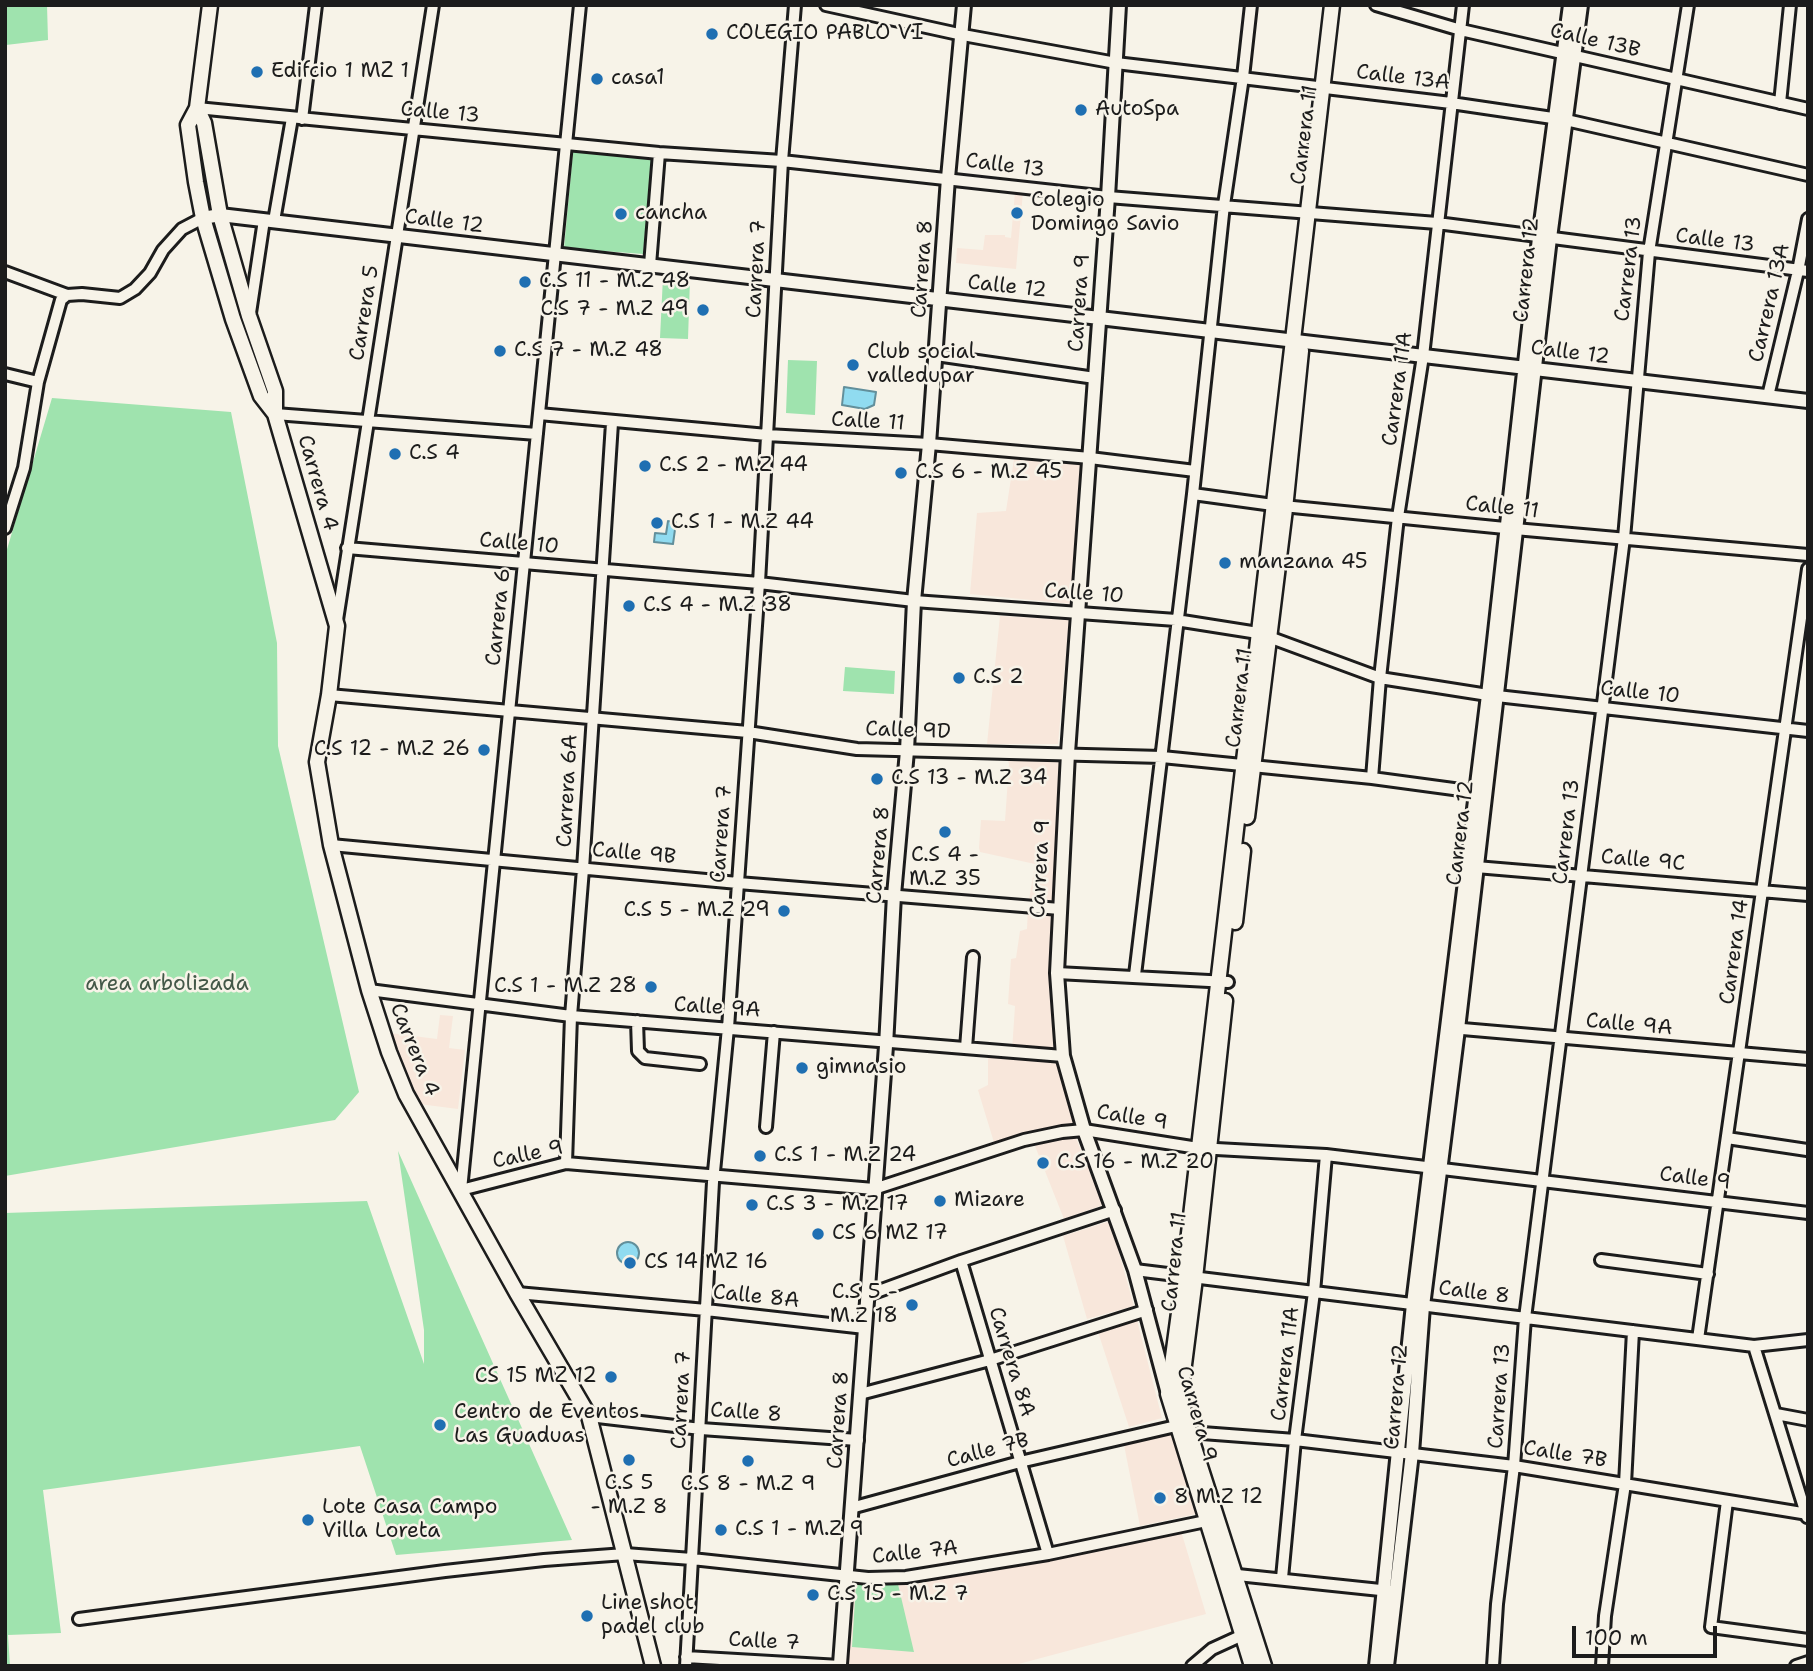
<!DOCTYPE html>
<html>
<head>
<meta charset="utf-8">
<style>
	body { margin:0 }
	#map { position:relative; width:1813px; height:1671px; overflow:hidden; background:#f7f3e8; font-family:"Shantell Sans",sans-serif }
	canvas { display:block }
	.frame { position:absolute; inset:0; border:7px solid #1c1c1c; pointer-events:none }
	.scale { position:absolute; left:1572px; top:1626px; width:145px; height:32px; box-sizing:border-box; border:4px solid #1c1c1c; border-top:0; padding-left:9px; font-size:21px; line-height:24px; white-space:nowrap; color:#1c1c1c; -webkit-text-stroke:5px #f7f3e8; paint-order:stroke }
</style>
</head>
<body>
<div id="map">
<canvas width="1813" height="1671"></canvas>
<div class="frame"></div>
<div class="scale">100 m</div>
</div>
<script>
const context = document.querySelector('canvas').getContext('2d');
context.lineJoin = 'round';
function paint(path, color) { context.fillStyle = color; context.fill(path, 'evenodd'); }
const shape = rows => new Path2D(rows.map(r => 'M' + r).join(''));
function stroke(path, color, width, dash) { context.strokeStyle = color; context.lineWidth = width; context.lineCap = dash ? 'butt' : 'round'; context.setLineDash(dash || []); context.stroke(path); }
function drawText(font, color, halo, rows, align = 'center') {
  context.font = font + ' "Shantell Sans",sans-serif'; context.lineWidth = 5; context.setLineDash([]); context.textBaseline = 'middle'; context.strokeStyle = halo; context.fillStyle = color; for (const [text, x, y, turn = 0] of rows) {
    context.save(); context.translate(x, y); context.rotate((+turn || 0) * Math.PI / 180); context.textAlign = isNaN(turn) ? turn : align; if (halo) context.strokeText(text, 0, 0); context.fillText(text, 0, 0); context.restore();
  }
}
const built = shape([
	[1015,192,1023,192,1016,269,956,263,957,248,983,250,985,235,1005,235,1005,237,1011,238],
	[1014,459,1080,464,1072,604,970,594,977,513,1006,511],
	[1000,616,1069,620,1058,744,987,744],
	[1006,753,1068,753,1052,972,1084,1130,996,1149,978,1090,988,1085,988,1049,1012,1051,1015,1006,1008,1004,1011,959,1016,958,1020,931,1027,929,1028,906,1035,864,980,852,979,848,981,820,1005,821,1009,764],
	[440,1015,453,1016,449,1048,465,1050,458,1109,419,1104,390,1033,437,1039],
	[1062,1138,1076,1138,1103,1205,1064,1219,1035,1146],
	[1110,1221,1134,1306,1087,1319,1063,1236],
	[1137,1320,1162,1418,1129,1427,1098,1332],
	[1176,1433,1196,1514,1140,1526,1124,1445],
	[1181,1531,1206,1614,1011,1666,840,1666,845,1574,906,1577,907,1586]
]);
const green = shape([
	[5,5,47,5,48,40,6,45],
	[573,152,652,156,643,254,564,248],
	[663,277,690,279,688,339,660,338],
	[788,360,817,361,815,415,786,413],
	[52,398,231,412,277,643,278,746,359,1092,335,1120,5,1176,5,556],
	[845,667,895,671,894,694,843,691],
	[398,1151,572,1540,396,1555,360,1446,43,1490,61,1633,8,1635,10,1666,5,1666,5,1213,367,1201,424,1364,424,1330],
	[897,1580,914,1652,852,1647,856,1584]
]);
const water = shape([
	[844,387,876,392,874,405,865,409,842,405,844,387],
	[668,521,676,522,673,544,654,542,655,533,666,534,668,521],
	'617 1253a11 11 0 1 1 22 0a11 11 0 1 1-22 0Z'
]);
const minor = shape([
	[580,5,461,1190,566,1163,874,1189,1024,1140,1062,1132,1084,1130,1198,1148,1326,1155,1808,1213],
	[826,5,963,35,1116,63,1451,103,1566,120,1808,175],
	[1376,5,1461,30,1808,109],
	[1780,103,1790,5],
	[197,108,659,153,782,161,1108,197,1437,223,1808,271],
	[302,119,316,5],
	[274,221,292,118],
	[650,265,659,153],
	[5,272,67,295],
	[250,313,264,220],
	[936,355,1095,378],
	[5,374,38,382],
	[1768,396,1798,271,1808,219],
	[275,414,537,434],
	[539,414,767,435,929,444,1090,458,1195,471],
	[1193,494,1273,505,1515,529,1808,555],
	[5,528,24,468,38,382,61,300,67,295,82,294,120,298,135,289,150,273,163,250,182,229,203,218],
	[347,548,759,583,914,601,1176,620,1258,633,1380,678,1488,695,1808,731],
	[337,620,433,5],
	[329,695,748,732,857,749,1162,757,1372,778,1483,793],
	[1372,778,1380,678,1398,517,1423,356,1463,5],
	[331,845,738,883,1060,909],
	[1476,867,1808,895],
	[1057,973,1228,982],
	[1135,975,1193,494,1224,205,1243,77,1251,5],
	[369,990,571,1016,1063,1056],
	[637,1021,638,1051,645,1058,700,1064],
	[1451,1028,1808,1059],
	[966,1048,973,957],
	[766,1127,774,1032],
	[1727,1138,1807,1150],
	[566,1163,571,1016,583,869,612,423],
	[1601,1260,1708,1274],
	[961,1261,1048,1554],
	[1135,1270,1754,1346,1808,1340],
	[517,1293,706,1310,865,1328],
	[868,1295,961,1261,1115,1210],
	[1698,1339,1808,569],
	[1754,1346,1807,1517],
	[860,1394,990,1360,1147,1310],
	[1776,1414,1808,1420],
	[589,1416,701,1429,858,1440],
	[1189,1432,1295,1440,1514,1466,1808,1514],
	[1727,1501,1711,1627,1808,1640],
	[851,1508,1020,1462,1176,1426],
	[1228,1574,1390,1591],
	[1282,1578,1295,1440,1314,1292,1326,1155],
	[79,1619,445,1571,544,1560,625,1554,692,1559,868,1578,906,1577,1048,1554,1206,1521],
	[686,1657,840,1666],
	[686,1666,713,1182,728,1028,738,883,759,583,782,161,795,5],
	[1192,1666,1212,1649,1247,1633],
	[1493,1666,1497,1604,1514,1466,1525,1318,1624,538,1649,252,1688,5],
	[1602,1666,1605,1616,1625,1484,1633,1331],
	[1796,1666,1808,1662]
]);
const tertiary = shape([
	[1119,5,1108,197,1068,753,1057,973,1063,1056,1084,1130,1135,1270,1167,1390],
	[203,218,220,215,1808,401],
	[840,1664,886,1046,894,895,907,751,914,601,929,444,948,178,964,5],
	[1376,1666,1413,1304,1488,695,1539,238,1570,5],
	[1387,1666,1412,1453,1423,1306,1458,1029,1550,238,1581,5]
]);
const secondary = shape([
	[210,5,197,108,188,125,196,182,203,218,233,319,261,396,275,414],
	[197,108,204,123,220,215,249,316,275,391,275,414,337,626,329,695,317,762,331,845,369,990,389,1052,406,1094,517,1293,589,1416,653,1666],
	[1247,817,1285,509,1301,351],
	[1235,922,1243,851],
	[1225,1001,1195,1278,1180,1396,1189,1432,1264,1666],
	[1252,1666,1168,1394,1184,1276,1332,5]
]);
const markers = [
	[712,34,7,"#1f6fb2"],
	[257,72,7,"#1f6fb2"],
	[597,79,7,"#1f6fb2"],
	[1081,110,7,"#1f6fb2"],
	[1017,213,7,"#1f6fb2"],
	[621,214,7,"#1f6fb2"],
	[525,282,7,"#1f6fb2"],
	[703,310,7,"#1f6fb2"],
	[500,351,7,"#1f6fb2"],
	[853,365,7,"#1f6fb2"],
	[395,454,7,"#1f6fb2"],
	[645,466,7,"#1f6fb2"],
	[901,473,7,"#1f6fb2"],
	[657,523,7,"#1f6fb2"],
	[1225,563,7,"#1f6fb2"],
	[629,606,7,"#1f6fb2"],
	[959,678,7,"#1f6fb2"],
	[484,750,7,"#1f6fb2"],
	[877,779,7,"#1f6fb2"],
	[945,832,7,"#1f6fb2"],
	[784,911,7,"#1f6fb2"],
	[651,987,7,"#1f6fb2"],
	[802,1068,7,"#1f6fb2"],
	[760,1156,7,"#1f6fb2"],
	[1043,1163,7,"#1f6fb2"],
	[940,1201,7,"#1f6fb2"],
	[752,1205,7,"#1f6fb2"],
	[818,1234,7,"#1f6fb2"],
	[630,1263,7,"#1f6fb2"],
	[912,1305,7,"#1f6fb2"],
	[611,1377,7,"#1f6fb2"],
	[440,1425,7,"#1f6fb2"],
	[629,1460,7,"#1f6fb2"],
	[748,1461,7,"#1f6fb2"],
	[1160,1498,7,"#1f6fb2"],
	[308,1520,7,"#1f6fb2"],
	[721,1530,7,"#1f6fb2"],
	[813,1595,7,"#1f6fb2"],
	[587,1616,7,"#1f6fb2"]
];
const poiNames = [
	["COLEGIO PABLO VI",726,34],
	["Edifcio 1 MZ 1",271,72],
	["casa1",611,79],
	["AutoSpa",1095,110],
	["Colegio",1031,201],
	["Domingo Savio",1031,225],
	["cancha",635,214],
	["C.S 11 - M.Z 48",539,282],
	["C.S 7 - M.Z 49",689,310,"right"],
	["C.S 7 - M.Z 48",514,351],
	["Club social",867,353],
	["valledupar",867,377],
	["C.S 4",409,454],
	["C.S 2 - M.Z 44",659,466],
	["C.S 6 - M.Z 45",915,473],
	["C.S 1 - M.Z 44",671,523],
	["manzana 45",1239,563],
	["C.S 4 - M.Z 38",643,606],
	["C.S 2",973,678],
	["C.S 12 - M.Z 26",470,750,"right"],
	["C.S 13 - M.Z 34",891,779],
	["C.S 4 -",945,856,"center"],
	["M.Z 35",945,880,"center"],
	["C.S 5 - M.Z 29",770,911,"right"],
	["C.S 1 - M.Z 28",637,987,"right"],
	["gimnasio",816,1068],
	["C.S 1 - M.Z 24",774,1156],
	["C.S 16 - M.Z 20",1057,1163],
	["Mizare",954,1201],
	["C.S 3 - M.Z 17",766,1205],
	["CS 6 MZ 17",832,1234],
	["CS 14 MZ 16",644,1263],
	["C.S 5 -",898,1293,"right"],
	["M.Z 18",898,1317,"right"],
	["CS 15 MZ 12",597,1377,"right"],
	["Centro de Eventos",454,1413],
	["Las Guaduas",454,1437],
	["C.S 5",629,1484,"center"],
	["- M.Z 8",629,1508,"center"],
	["C.S 8 - M.Z 9",748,1485,"center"],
	["8 M.Z 12",1174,1498],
	["Lote Casa Campo",322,1508],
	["Villa Loreta",322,1532],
	["C.S 1 - M.Z 9",735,1530],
	["C.S 15 - M.Z 7",827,1595],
	["Line shot",601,1604],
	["padel club",601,1628]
];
const streetNames = [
	["Calle 13B",1595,41,13],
	["Calle 13A",1403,78,7],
	["Calle 13",440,113,5],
	["Carrera 11",1305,135,-83],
	["Calle 13",1005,166,7],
	["Calle 12",444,222,7],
	["Calle 13",1715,241,7],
	["Carrera 7",757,269,-87],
	["Carrera 8",923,269,-86],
	["Carrera 13",1629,269,-83],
	["Carrera 12",1527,270,-84],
	["Calle 12",1007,287,6],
	["Carrera 9",1080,303,-86],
	["Carrera 13A",1770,303,-77],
	["Carrera 5",365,313,-81],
	["Calle 12",1570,353,7],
	["Carrera 11A",1398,389,-82],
	["Calle 11",868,422,3],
	["Carrera 4",317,483,74],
	["Calle 11",1502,508,6],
	["Calle 10",519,544,5],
	["Calle 10",1084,594,4],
	["Carrera 6",499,617,-84],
	["Calle 10",1640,693,6],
	["Carrera 11",1240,698,-83],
	["Calle 9D",908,731,2],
	["Carrera 6A",568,791,-87],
	["Carrera 13",1567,832,-83],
	["Carrera 12",1461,833,-83],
	["Carrera 7",722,834,-86],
	["Calle 9B",634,854,5],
	["Carrera 8",879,855,-85],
	["Calle 9C",1643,861,5],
	["Carrera 9",1041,869,-87],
	["Carrera 14",1735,952,-82],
	["Calle 9A",717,1008,4],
	["Calle 9A",1629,1025,5],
	["Carrera 4",414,1050,68],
	["Calle 9",1132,1118,9],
	["Calle 9",528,1155,-12],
	["Calle 9",1695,1179,7],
	["Carrera 11",1175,1262,-84],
	["Calle 8",1474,1293,7],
	["Calle 8A",756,1297,6],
	["Carrera 8A",1011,1362,73],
	["Carrera 11A",1286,1364,-83],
	["Carrera 13",1500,1396,-86],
	["Carrera 12",1397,1397,-85],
	["Carrera 7",682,1400,-87],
	["Calle 8",746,1413,4],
	["Carrera 9",1196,1414,74],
	["Carrera 8",839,1420,-86],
	["Calle 7B",988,1451,-15],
	["Calle 7B",1565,1455,9],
	["Calle 7A",915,1553,-6],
	["Calle 7",764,1642,3]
];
const parkNames = [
	["area arbolizada",167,985]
];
paint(built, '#f8e7db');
paint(green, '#9fe3ae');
paint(water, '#90dbf0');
stroke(water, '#628f9b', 2);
stroke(minor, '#1c1c1c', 16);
stroke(tertiary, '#1c1c1c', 18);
stroke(secondary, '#1c1c1c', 19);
stroke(minor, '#f7f3e8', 10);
stroke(tertiary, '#f7f3e8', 12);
stroke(secondary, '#f7f3e8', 14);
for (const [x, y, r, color] of markers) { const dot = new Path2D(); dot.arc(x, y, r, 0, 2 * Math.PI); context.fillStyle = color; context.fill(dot); stroke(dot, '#f7f3e8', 2.5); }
drawText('21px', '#1c1c1c', '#f7f3e8', poiNames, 'left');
drawText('21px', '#1c1c1c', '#f7f3e8', streetNames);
drawText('21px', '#435848', '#f7f3e8', parkNames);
</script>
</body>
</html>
